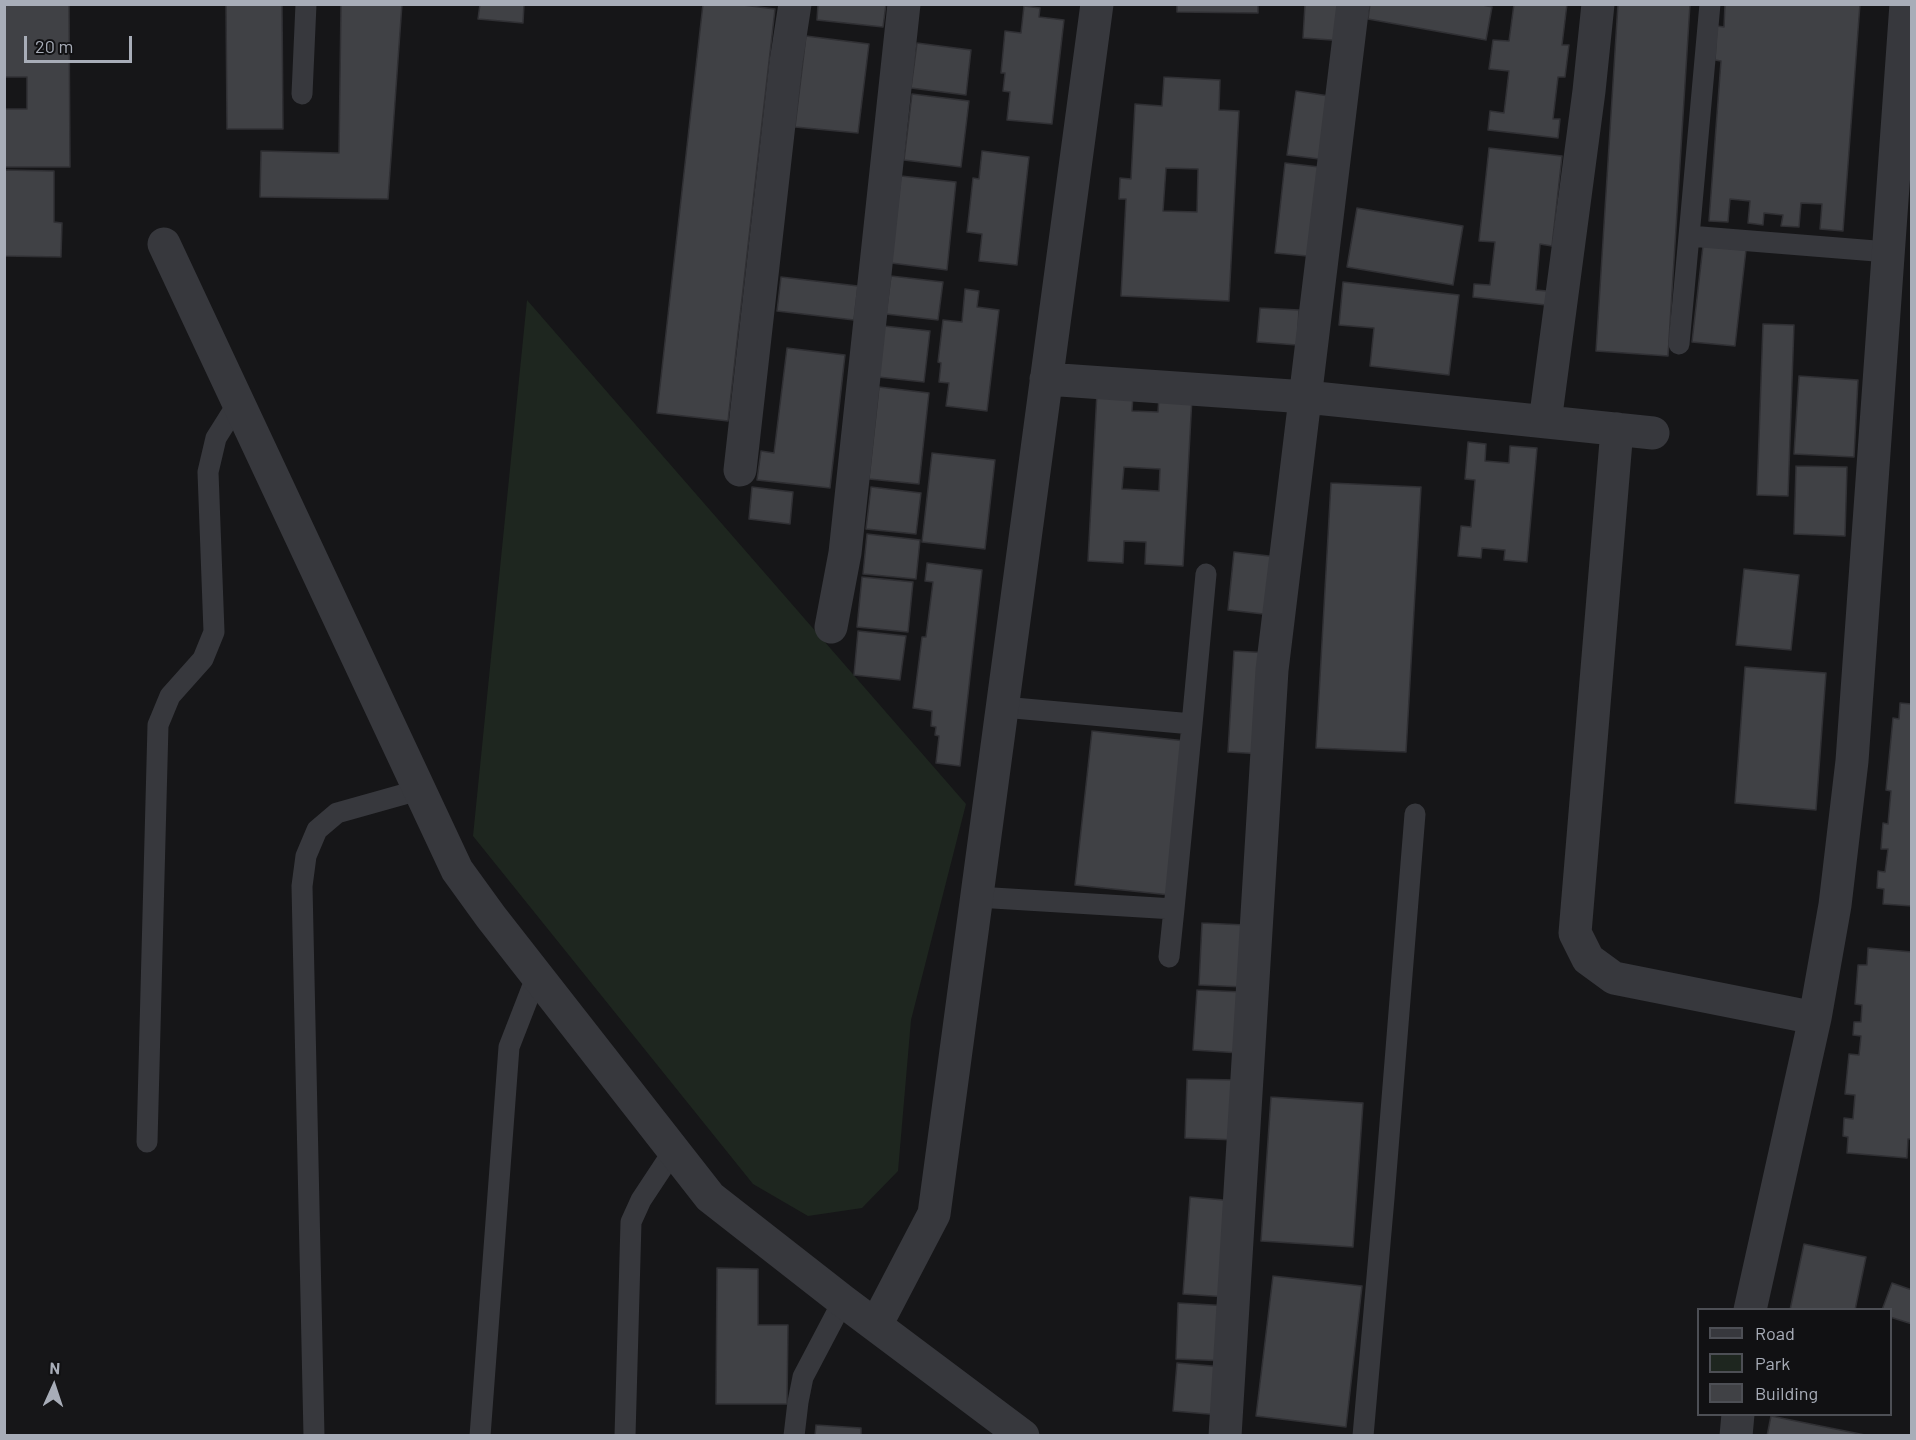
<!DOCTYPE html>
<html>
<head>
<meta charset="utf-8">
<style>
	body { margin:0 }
	#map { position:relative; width:1916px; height:1440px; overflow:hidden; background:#161618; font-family:Barlow,sans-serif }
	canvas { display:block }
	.frame { position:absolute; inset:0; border:6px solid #a8adb8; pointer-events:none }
	.legend { position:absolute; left:1697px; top:1308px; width:195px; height:108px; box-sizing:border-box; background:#111113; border:2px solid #4d4f55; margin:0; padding:8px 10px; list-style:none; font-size:18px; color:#a8adb8 }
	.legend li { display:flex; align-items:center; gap:12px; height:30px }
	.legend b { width:30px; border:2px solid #4d4f55 }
	.north { position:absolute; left:24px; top:1356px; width:60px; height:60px; -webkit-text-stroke:4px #111113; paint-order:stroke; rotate:3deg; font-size:16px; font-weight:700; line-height:24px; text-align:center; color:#a8adb8 }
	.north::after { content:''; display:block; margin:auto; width:21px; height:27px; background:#a8adb8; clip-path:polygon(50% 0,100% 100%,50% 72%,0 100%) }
	.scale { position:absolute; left:24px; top:36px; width:108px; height:27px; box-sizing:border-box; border:3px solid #a8adb8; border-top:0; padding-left:8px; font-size:18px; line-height:21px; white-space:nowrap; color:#a8adb8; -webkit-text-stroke:4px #111113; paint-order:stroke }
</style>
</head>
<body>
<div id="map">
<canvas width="1916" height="1440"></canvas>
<div class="frame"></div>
<ul class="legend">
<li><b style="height:8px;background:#37383d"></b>Road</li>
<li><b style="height:16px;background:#1e261f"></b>Park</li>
<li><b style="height:16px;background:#404145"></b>Building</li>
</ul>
<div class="north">N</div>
<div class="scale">20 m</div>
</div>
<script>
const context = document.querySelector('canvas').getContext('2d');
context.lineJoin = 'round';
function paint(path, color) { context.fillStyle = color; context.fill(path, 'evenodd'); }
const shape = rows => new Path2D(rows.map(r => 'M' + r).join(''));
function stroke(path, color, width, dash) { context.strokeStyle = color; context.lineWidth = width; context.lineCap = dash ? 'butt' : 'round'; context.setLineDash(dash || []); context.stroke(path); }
const green = shape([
	[527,300,966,804,911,1020,898,1171,862,1208,808,1216,753,1184,473,836]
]);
const building = shape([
	[4,4,69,4,70,167,4,167,4,109,27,109,27,77,4,77,4,4],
	[226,4,282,4,283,129,227,129,226,4],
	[341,4,402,4,388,199,260,197,261,151,339,153,341,4],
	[480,4,524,4,523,23,478,19,480,4],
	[703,4,735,4,775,9,728,421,657,413,703,4],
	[818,4,886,4,883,27,817,20,818,4],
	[1177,4,1258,4,1258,13,1177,12,1177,4],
	[1305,4,1348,4,1345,41,1303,38,1305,4],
	[1370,4,1478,4,1492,7,1486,40,1368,19,1370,4],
	[1514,4,1567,4,1562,45,1569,45,1565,77,1558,77,1553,119,1560,119,1558,138,1488,130,1490,111,1504,113,1509,71,1489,69,1493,40,1509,41,1514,4],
	[1618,4,1690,4,1668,356,1596,351,1618,4],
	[1725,4,1860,4,1843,231,1820,229,1822,204,1801,203,1799,227,1781,226,1783,215,1764,213,1763,225,1748,223,1750,201,1730,199,1728,222,1709,221,1721,61,1715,60,1717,26,1724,27,1725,4],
	[1024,6,1040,8,1039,17,1064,20,1052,124,1007,120,1010,92,1003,91,1005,73,1001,73,1005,31,1021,33,1024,6],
	[806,36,869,44,858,133,795,127,806,36],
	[917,43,971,50,966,95,911,88,917,43],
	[1164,77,1220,80,1219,110,1239,111,1229,301,1121,296,1126,199,1119,199,1120,178,1131,179,1135,104,1162,106,1164,77],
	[1166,168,1198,169,1197,212,1163,211,1166,168],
	[1296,91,1336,97,1327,160,1287,155,1296,91],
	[912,94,969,101,961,167,904,160,912,94],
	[1489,148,1562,156,1552,246,1540,244,1536,290,1547,291,1546,305,1473,297,1474,284,1490,285,1495,242,1479,241,1489,148],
	[982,151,1029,157,1017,265,979,261,982,234,967,232,973,178,979,179,982,151],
	[1285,163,1328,168,1318,257,1275,253,1285,163],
	[4,170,54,171,54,222,62,223,61,257,4,256,4,170],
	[901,176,956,182,947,270,891,263,901,176],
	[1357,208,1463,226,1453,285,1347,267,1357,208],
	[1703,246,1746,250,1735,346,1692,342,1703,246],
	[891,276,943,282,938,320,886,314,891,276],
	[781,277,858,286,854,320,777,311,781,277],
	[1343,282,1459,295,1449,375,1370,366,1374,328,1339,325,1343,282],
	[965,289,979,291,977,307,999,310,987,411,946,406,949,383,939,382,941,363,938,362,943,320,962,322,965,289],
	[1260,308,1299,310,1297,345,1257,342,1260,308],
	[1763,324,1794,325,1788,496,1757,495,1763,324],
	[884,326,930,331,924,382,878,377,884,326],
	[787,348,845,355,830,488,757,480,761,451,774,453,787,348],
	[1799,376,1858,380,1854,457,1794,454,1799,376],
	[879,387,929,393,919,484,869,479,879,387],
	[1097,392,1133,394,1132,411,1158,412,1159,396,1192,397,1183,566,1145,564,1146,542,1124,541,1123,563,1088,561,1097,392],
	[1124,467,1160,469,1159,491,1122,489,1124,467],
	[1468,442,1486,444,1485,461,1509,463,1510,446,1537,448,1527,562,1504,560,1505,550,1482,548,1481,558,1458,556,1461,526,1471,527,1475,480,1465,479,1468,442],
	[932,453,995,460,985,549,922,542,932,453],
	[1796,466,1847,467,1845,536,1794,534,1796,466],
	[1331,483,1421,487,1406,752,1316,748,1331,483],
	[752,487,793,492,790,524,749,519,752,487],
	[871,487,921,493,916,534,866,529,871,487],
	[867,534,920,540,916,579,863,574,867,534],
	[1234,552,1278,557,1272,615,1228,610,1234,552],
	[927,563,982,570,960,766,936,763,939,736,935,735,936,727,931,726,932,711,913,708,922,637,926,637,933,582,925,581,927,563],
	[1744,569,1799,575,1791,650,1736,645,1744,569],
	[862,577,913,582,908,632,857,627,862,577],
	[858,631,906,636,900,680,854,675,858,631],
	[1234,651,1270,653,1263,754,1228,752,1234,651],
	[1745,667,1826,673,1816,810,1735,803,1745,667],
	[1900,703,1912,704,1912,906,1883,904,1884,889,1877,888,1878,871,1885,872,1888,849,1881,849,1883,823,1888,824,1891,791,1886,790,1893,718,1899,719,1900,703],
	[1092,731,1186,741,1170,895,1075,885,1092,731],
	[1202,923,1246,925,1244,987,1199,985,1202,923],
	[1868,948,1912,952,1912,1139,1908,1139,1907,1158,1847,1153,1848,1137,1843,1136,1844,1118,1853,1119,1855,1095,1845,1094,1849,1054,1859,1055,1861,1036,1853,1035,1854,1022,1861,1022,1862,1005,1855,1004,1858,965,1867,965,1868,948],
	[1197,990,1243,992,1240,1053,1193,1050,1197,990],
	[1187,1079,1238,1080,1236,1140,1185,1138,1187,1079],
	[1271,1097,1363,1103,1353,1247,1261,1241,1271,1097],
	[1190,1197,1235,1201,1227,1297,1183,1294,1190,1197],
	[1804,1244,1866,1257,1855,1310,1790,1310,1804,1244],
	[717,1268,758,1269,758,1325,788,1325,787,1404,716,1404,717,1268],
	[1273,1276,1362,1286,1346,1427,1256,1416,1273,1276],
	[1892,1283,1912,1290,1912,1324,1890,1317,1890,1310,1882,1310,1892,1283],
	[1178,1303,1231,1306,1228,1361,1176,1359,1178,1303],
	[1177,1363,1224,1367,1220,1415,1173,1411,1177,1363],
	[1771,1416,1870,1436,1767,1436,1771,1416],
	[816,1425,861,1428,861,1436,815,1436,816,1425]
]);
const service = shape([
	[1710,4,1689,236,1888,252],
	[302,94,306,4],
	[1679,344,1689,236],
	[1192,724,1206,574],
	[977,897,1174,909,1192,724,1003,707],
	[1169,957,1174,909],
	[147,1142,158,725,170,696,203,659,214,632,208,472,216,438,238,403],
	[314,1436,302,886,306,856,317,830,337,813,419,790],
	[480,1436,509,1047,537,975],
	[625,1436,631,1222,641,1200,674,1150],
	[794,1436,798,1402,803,1377,843,1301],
	[1363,1436,1384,1198,1415,814]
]);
const minor = shape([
	[164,244,457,870,491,917,710,1197,843,1301,1023,1436],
	[1046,379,1306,397,1653,433],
	[1545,422,1589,91,1598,4],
	[1617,429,1575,933,1588,959,1614,978,1815,1018],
	[740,470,786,62,795,4],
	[831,627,845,553,904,4],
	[1750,1310,1815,1018,1835,905,1852,761,1906,4],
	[876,1325,934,1214,1097,4],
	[1225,1436,1272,670,1353,4],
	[1736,1436,1738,1414]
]);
paint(green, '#1e261f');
paint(building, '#404145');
stroke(building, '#303034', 1.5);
stroke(service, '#37383d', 21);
stroke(minor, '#37383d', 33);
</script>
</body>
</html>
